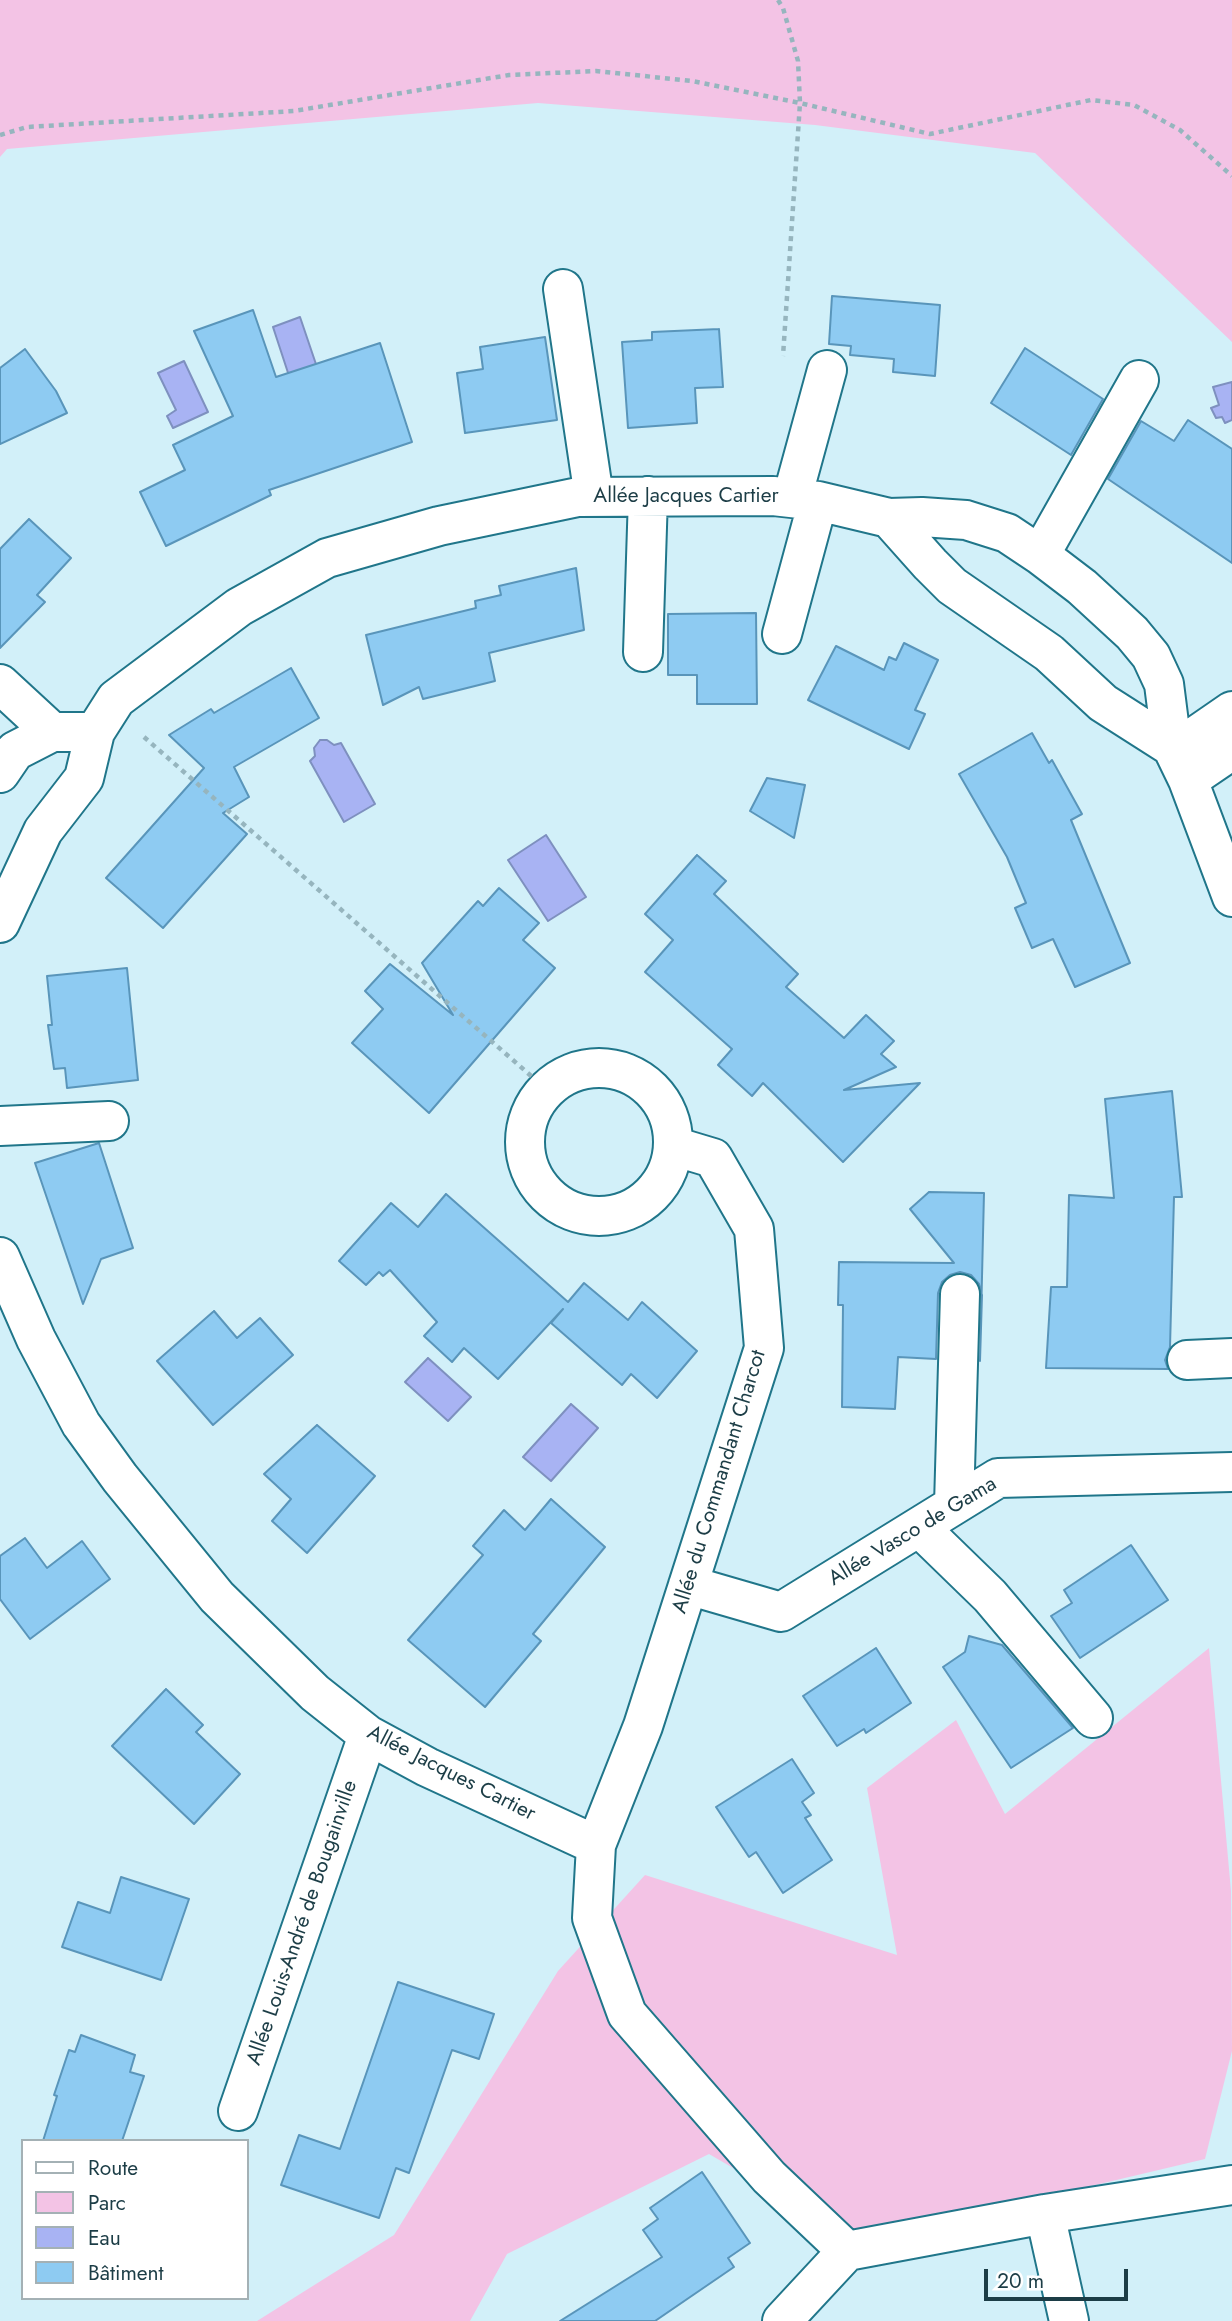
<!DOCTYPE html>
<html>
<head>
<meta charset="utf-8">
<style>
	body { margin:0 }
	#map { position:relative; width:1232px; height:2321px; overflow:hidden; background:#d2f0f9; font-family:Jost,sans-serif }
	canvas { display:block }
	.legend { position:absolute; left:21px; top:2139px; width:228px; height:161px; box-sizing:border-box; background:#fff; border:2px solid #a4b1b5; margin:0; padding:9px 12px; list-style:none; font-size:21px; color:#1c3d46 }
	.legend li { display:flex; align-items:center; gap:14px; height:35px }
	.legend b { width:35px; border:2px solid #a4b1b5 }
	.scale { position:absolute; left:984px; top:2269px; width:144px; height:32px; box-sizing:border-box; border:4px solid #1c3d46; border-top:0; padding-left:9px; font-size:21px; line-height:24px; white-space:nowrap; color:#1c3d46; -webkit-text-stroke:5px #fff; paint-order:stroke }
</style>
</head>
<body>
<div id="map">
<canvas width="1232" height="2321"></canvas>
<ul class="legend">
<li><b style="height:9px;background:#fff"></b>Route</li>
<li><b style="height:19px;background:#f3c3e5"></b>Parc</li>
<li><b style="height:19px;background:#a8b3f3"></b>Eau</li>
<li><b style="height:19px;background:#8ecbf2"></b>Bâtiment</li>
</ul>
<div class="scale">20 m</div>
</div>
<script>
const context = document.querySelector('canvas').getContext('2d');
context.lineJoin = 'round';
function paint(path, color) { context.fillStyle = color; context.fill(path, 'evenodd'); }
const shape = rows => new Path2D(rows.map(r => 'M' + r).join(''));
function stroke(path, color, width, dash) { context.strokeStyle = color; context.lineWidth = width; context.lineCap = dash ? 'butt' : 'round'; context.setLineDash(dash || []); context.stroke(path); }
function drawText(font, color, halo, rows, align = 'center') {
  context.font = font + ' Jost,sans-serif'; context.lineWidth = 6; context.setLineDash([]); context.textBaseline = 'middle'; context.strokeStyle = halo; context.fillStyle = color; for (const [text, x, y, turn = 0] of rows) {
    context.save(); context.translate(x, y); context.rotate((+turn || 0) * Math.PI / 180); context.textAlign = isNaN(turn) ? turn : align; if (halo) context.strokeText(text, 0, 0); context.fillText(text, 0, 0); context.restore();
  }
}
const green = shape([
	[0,0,1232,0,1232,342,1035,153,815,125,538,103,7,149,0,157],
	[1209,1648,1231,1891,1232,2051,1205,2159,859,2241,709,2154,507,2254,470,2321,257,2321,394,2235,558,1971,645,1875,897,1955,867,1788,956,1720,1005,1814]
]);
const water = shape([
	[300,317,320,376,292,385,273,327,300,317],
	[184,361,208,412,173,428,167,416,176,410,158,373,184,361],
	[1232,382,1232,420,1225,423,1222,417,1216,418,1211,408,1219,405,1213,387,1232,382],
	[320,740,327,740,334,745,341,743,375,804,344,822,310,761,315,756,314,748,320,740],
	[546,835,586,897,548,921,508,860,546,835],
	[428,1358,471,1397,448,1421,405,1382,428,1358],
	[571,1404,598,1428,551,1481,523,1457,571,1404]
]);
const building = shape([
	[832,296,940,305,935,376,893,372,894,359,850,355,851,346,829,344,832,296],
	[253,310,276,377,380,343,412,442,269,490,271,495,166,546,140,492,185,470,173,445,233,416,194,331,253,310],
	[719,329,723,387,695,388,697,423,628,428,622,342,652,340,652,332,719,329],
	[545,337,557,420,465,433,457,373,483,369,480,347,545,337],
	[1025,348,1103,399,1071,455,991,403,1025,348],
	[25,349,56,391,67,413,0,444,0,368,25,349],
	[1188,420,1232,449,1232,563,1108,479,1141,421,1174,441,1188,420],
	[29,519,71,558,37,595,45,602,0,648,0,549,29,519],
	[576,568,584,630,489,653,495,681,423,699,419,687,383,705,366,635,476,608,475,601,501,595,499,586,576,568],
	[756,613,757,704,697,704,697,675,668,675,668,614,756,613],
	[904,643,938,660,915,710,925,714,909,749,808,700,836,646,884,670,889,657,896,660,904,643],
	[291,668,319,718,234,767,249,797,223,813,247,834,163,928,106,878,204,768,169,735,211,709,214,713,291,668],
	[1032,733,1049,763,1052,760,1082,814,1071,820,1130,963,1075,987,1053,939,1032,948,1015,908,1026,903,1007,857,959,774,1032,733],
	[767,778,805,785,794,838,750,811,767,778],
	[697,855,726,881,714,894,798,974,786,987,844,1038,866,1015,894,1041,881,1054,896,1067,844,1090,920,1083,843,1162,763,1083,752,1096,718,1065,732,1049,645,972,673,940,645,914,697,855],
	[499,888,539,923,523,940,555,968,429,1113,352,1043,383,1009,365,991,390,964,453,1015,422,963,478,901,483,906,499,888],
	[127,968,138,1080,67,1088,65,1068,54,1069,48,1025,52,1025,47,976,127,968],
	[1172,1091,1182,1197,1174,1197,1170,1347,1165,1360,1168,1369,1046,1368,1051,1287,1067,1287,1069,1195,1114,1198,1105,1099,1172,1091],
	[99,1143,133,1248,101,1259,83,1304,35,1163,99,1143],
	[929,1192,984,1193,980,1361,982,1295,979,1284,971,1275,960,1272,950,1275,942,1282,938,1293,936,1359,898,1357,895,1409,842,1407,843,1305,838,1305,839,1262,954,1263,910,1209,929,1192],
	[446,1194,568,1302,584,1283,628,1320,642,1302,697,1351,657,1398,631,1374,622,1385,551,1323,563,1309,498,1379,464,1348,452,1362,424,1336,437,1322,390,1270,383,1276,379,1272,366,1285,339,1261,391,1203,418,1227,446,1194],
	[214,1311,237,1338,260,1318,293,1355,213,1425,157,1361,214,1311],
	[317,1425,375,1476,307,1553,272,1521,291,1499,264,1474,317,1425],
	[551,1499,605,1547,533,1634,541,1641,485,1707,408,1640,483,1555,473,1546,504,1510,525,1530,551,1499],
	[25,1538,47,1568,82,1541,110,1579,30,1639,0,1599,0,1556,25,1538],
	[1131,1545,1168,1600,1080,1658,1051,1616,1072,1603,1064,1590,1131,1545],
	[969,1636,1002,1645,1073,1728,1011,1768,943,1667,965,1652,969,1636],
	[876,1648,911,1703,866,1733,864,1729,837,1746,803,1696,876,1648],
	[166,1689,203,1725,196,1732,240,1774,194,1824,112,1746,166,1689],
	[792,1759,814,1793,802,1802,811,1815,805,1818,832,1860,783,1893,756,1852,749,1857,716,1807,792,1759],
	[121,1877,189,1899,161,1980,62,1947,78,1902,110,1913,121,1877],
	[398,1982,494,2014,479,2059,452,2050,409,2173,396,2168,379,2218,281,2185,299,2135,340,2149,398,1982],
	[81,2035,135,2055,130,2072,144,2076,122,2141,43,2141,57,2096,54,2095,69,2050,75,2052,81,2035],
	[702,2172,750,2243,728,2258,734,2267,655,2321,560,2321,662,2257,643,2230,658,2219,650,2208,702,2172]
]);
const path = shape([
	[778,0,783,8,798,61,800,103,783,356],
	[0,135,27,127,294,111,509,75,596,71,692,81,800,103,930,134,1091,100,1134,105,1180,130,1232,176],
	[144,737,546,1089]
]);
const minor = shape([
	[563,289,594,497],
	[792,498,827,370],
	[889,518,930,564,952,586,1049,653,1103,703,1172,747],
	[1040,555,1139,380],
	[782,634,818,501],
	[643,652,648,496],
	[0,684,52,732],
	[1174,751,1232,711],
	[0,773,15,751,52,732,95,732],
	[1188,780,1232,750],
	[0,923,43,831,84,778,95,732,116,699,239,607,327,558,439,526,578,497,773,496,818,501,889,518,922,517,966,520,1007,533,1040,555,1082,587,1132,633,1151,656,1164,684,1172,747,1188,780,1232,897],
	'525 1142a74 74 0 1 1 148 0a74 74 0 1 1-148 0Z',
	[0,1126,109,1121],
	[673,1146,713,1158,754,1229,764,1348,643,1726,596,1845,592,1918,627,2014,769,2177,847,2251],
	[0,1257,36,1339,81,1424,120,1478,217,1597,315,1693,368,1735,427,1767,596,1845],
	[1187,1360,1232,1358],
	[954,1505,960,1294],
	[919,1527,990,1596,1093,1718],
	[688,1585,781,1612,998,1478,1232,1472],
	[238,2111,368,1735],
	[1045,2214,1069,2321],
	[782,2321,847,2251,1045,2214,1232,2185]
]);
const streetNames = [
	["Allée Jacques Cartier",686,497],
	["Allée du Commandant Charcot",720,1482,-73],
	["Allée Vasco de Gama",913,1532,-31],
	["Allée Jacques Cartier",451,1774,27],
	["Allée Louis-André de Bougainville",303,1923,-71]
];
paint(green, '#f3c3e5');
paint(water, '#a8b3f3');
stroke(water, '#7e90bf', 2);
paint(building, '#8ecbf2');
stroke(building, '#5995ba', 2);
stroke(minor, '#20768a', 42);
stroke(path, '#96b5be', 4.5, [5, 5]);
stroke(minor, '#fff', 38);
drawText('21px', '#1c3d46', '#fff', streetNames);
</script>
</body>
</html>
